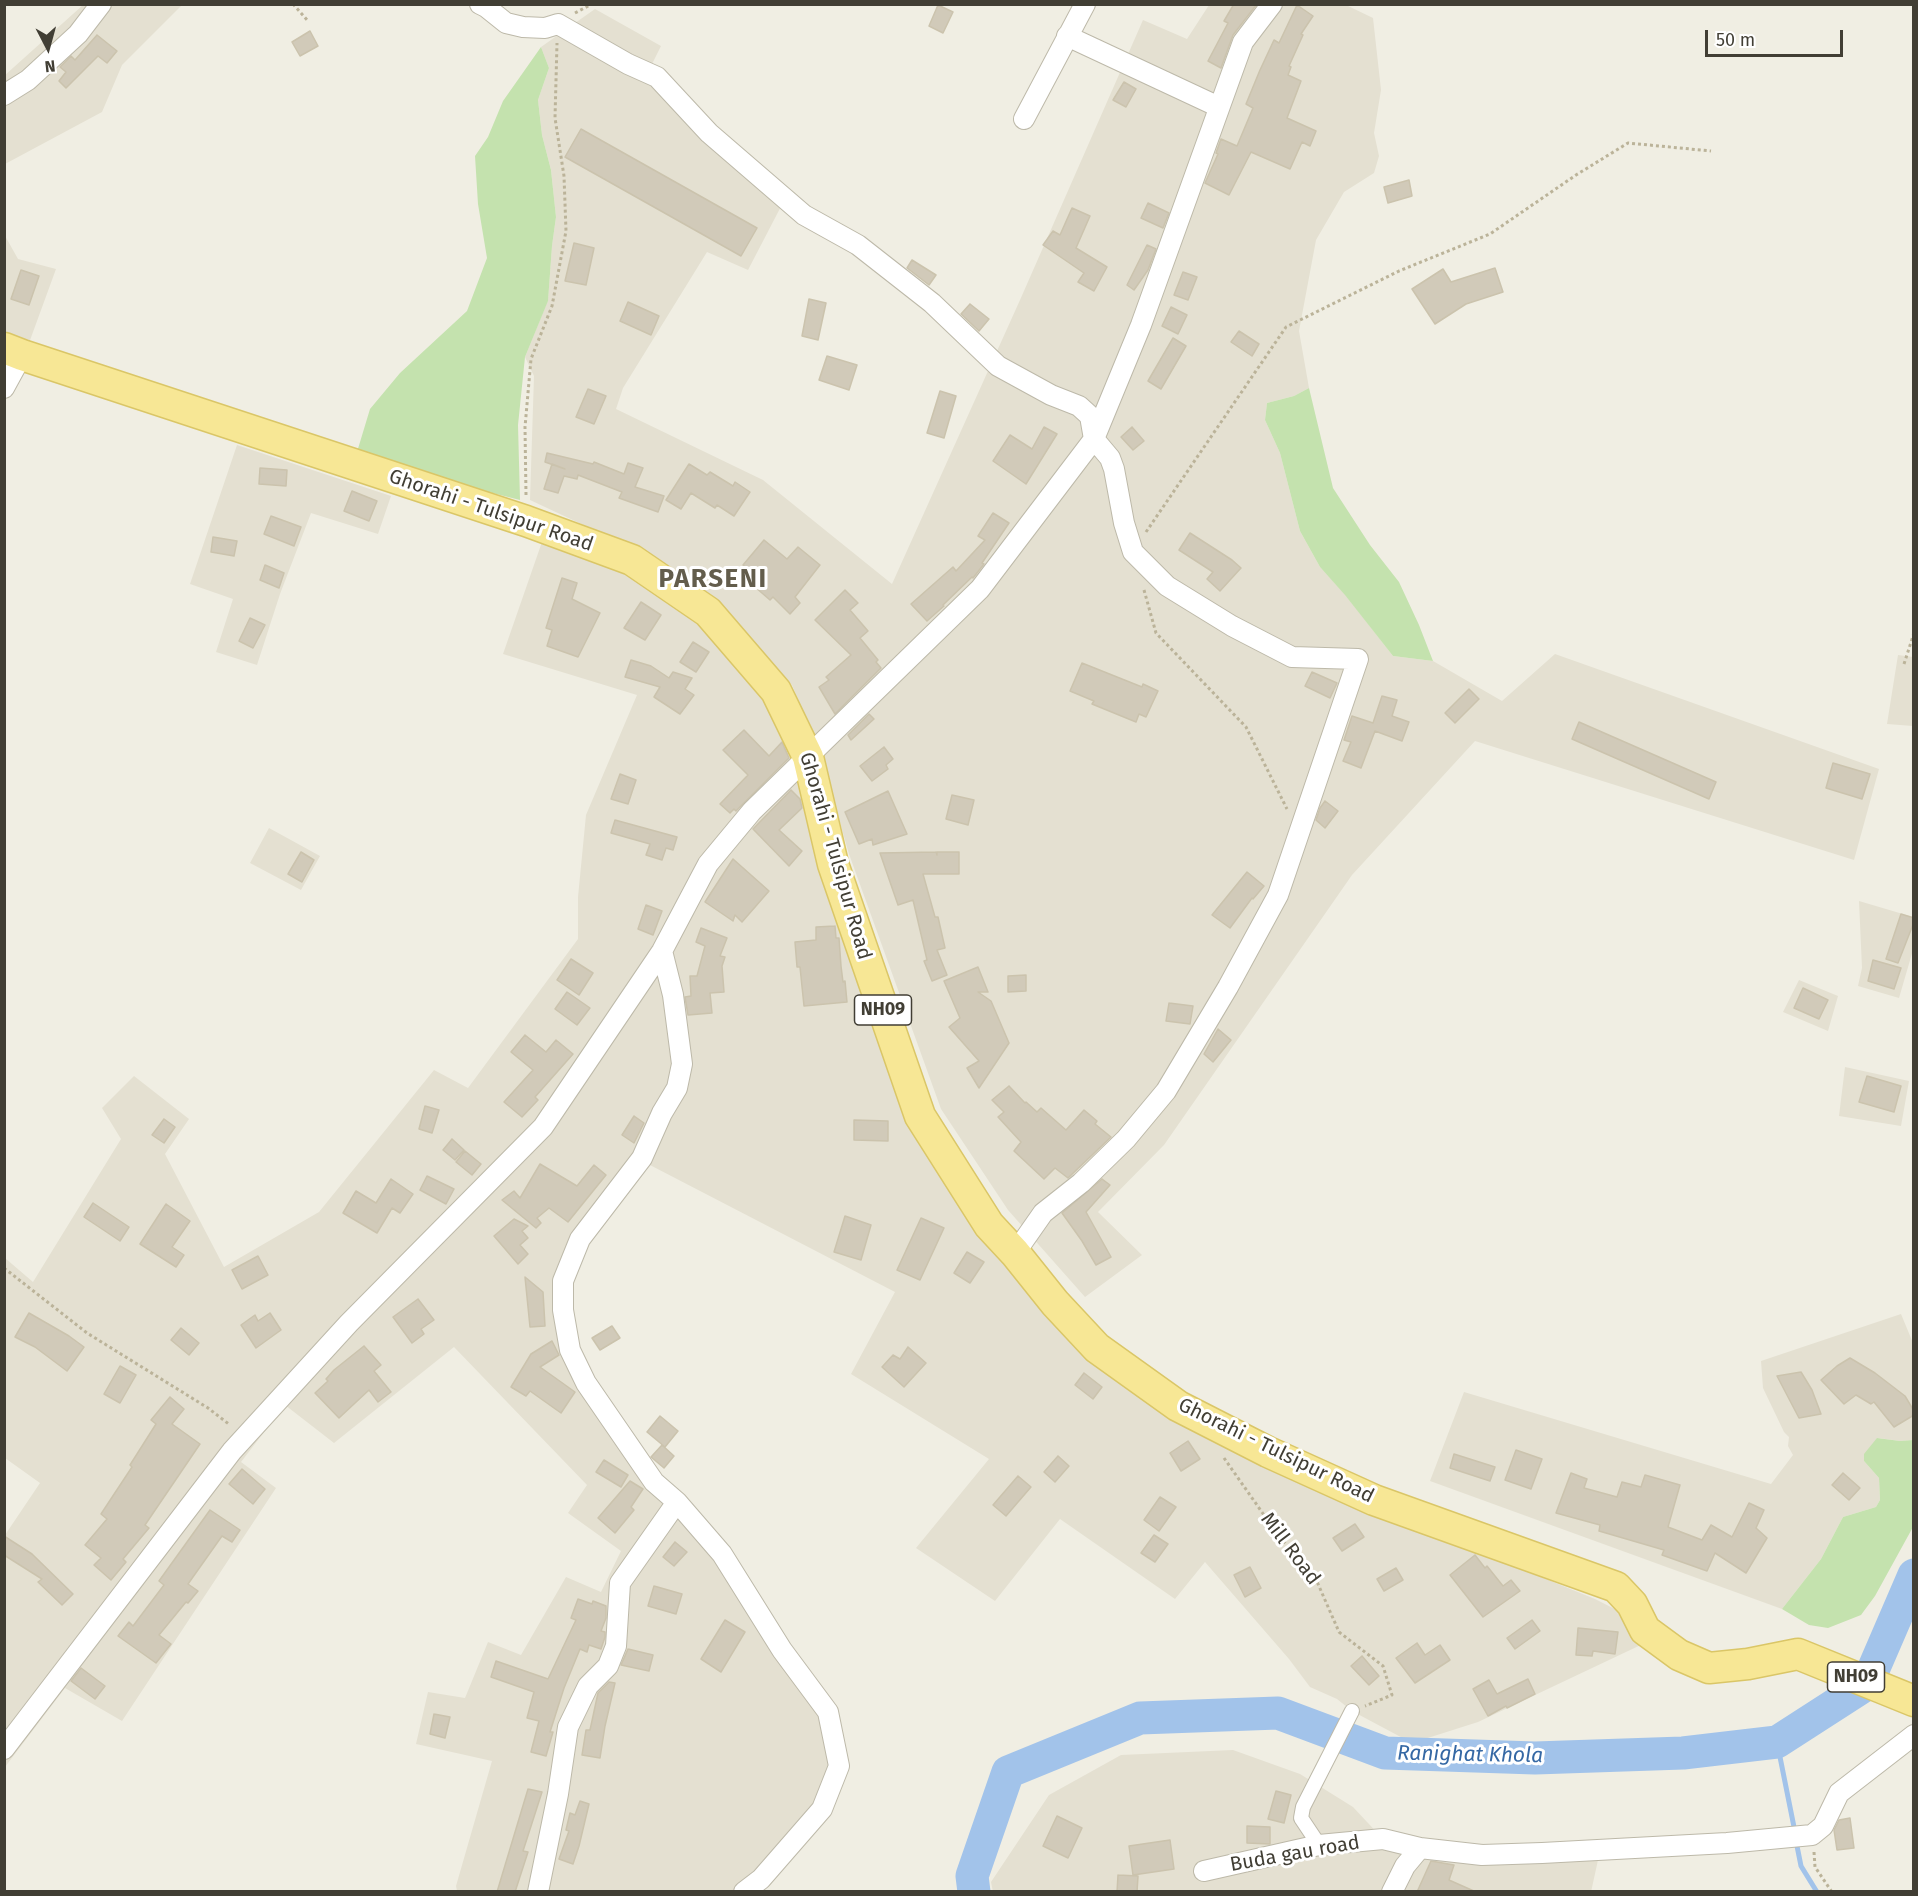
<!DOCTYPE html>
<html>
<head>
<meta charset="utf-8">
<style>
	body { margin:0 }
	#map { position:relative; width:1918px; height:1896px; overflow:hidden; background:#f0eee3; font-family:"Fira Sans",sans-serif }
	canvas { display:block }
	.frame { position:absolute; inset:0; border:6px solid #413e34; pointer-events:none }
	.north { position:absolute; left:18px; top:18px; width:60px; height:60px; -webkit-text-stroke:4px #fff; paint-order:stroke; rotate:174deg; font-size:16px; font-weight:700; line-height:24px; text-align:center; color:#413e34 }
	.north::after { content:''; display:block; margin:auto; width:21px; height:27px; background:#413e34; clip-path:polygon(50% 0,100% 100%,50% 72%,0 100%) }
	.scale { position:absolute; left:1705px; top:30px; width:138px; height:27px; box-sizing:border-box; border:3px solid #413e34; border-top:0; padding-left:8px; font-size:18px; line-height:21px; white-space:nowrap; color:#413e34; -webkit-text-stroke:4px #fff; paint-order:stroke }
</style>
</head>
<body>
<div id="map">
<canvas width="1918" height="1896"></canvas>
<div class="frame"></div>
<div class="north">N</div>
<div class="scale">50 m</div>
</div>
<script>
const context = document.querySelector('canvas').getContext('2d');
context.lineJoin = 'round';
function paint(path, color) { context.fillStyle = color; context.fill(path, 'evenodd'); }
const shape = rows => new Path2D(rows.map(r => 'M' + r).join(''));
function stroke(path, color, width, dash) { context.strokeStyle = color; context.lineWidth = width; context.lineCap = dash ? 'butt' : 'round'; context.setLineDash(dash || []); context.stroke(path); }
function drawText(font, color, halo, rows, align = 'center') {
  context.font = font + ' "Fira Sans",sans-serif'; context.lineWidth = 6; context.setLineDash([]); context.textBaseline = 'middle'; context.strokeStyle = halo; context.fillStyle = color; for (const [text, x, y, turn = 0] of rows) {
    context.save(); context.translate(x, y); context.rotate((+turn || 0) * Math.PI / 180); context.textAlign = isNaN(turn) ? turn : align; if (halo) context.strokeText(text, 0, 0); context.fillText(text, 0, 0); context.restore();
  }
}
const residential = shape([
	[83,5,182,5,122,65,102,112,5,164,4,76],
	[1209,5,1346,5,1373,18,1381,90,1374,133,1379,156,1374,173,1344,192,1316,240,1299,331,1309,388,1294,396,1267,403,1265,420,1280,453,1300,531,1320,567,1345,594,1393,656,1433,661,1502,701,1555,654,1879,769,1854,860,1475,741,1352,875,1164,1145,1098,1212,1142,1255,1085,1297,1008,1210,941,1109,849,854,819,749,792,685,720,603,637,550,530,500,534,376,525,357,548,300,552,246,556,217,551,170,542,135,538,100,549,68,541,47,595,9,661,46,651,66,714,131,788,193,748,270,707,252,623,388,616,409,763,480,892,584,1020,300,1143,20,1187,39],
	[4,234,18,259,56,269,29,343,5,332],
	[237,445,391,496,378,534,311,513,280,594,257,665,216,652,233,599,190,584],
	[543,539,632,566,700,613,770,692,915,1121,1090,1353,1408,1523,1595,1599,1664,1634,1478,1722,1412,1743,1352,1711,1337,1699,1310,1687,1289,1659,1205,1562,1175,1599,1060,1519,995,1601,916,1548,989,1459,851,1374,895,1292,648,1164,583,1241,568,1282,567,1310,589,1381,786,1648,843,1766,751,1892,457,1891,456,1886,492,1761,416,1744,428,1692,465,1698,488,1642,521,1655,566,1577,601,1592,621,1551,568,1513,587,1485,454,1347,334,1443,285,1405,241,1462,276,1488,122,1721,65,1688,5,1767,5,1535,40,1483,5,1458,5,1258,33,1282,121,1139,102,1108,134,1076,189,1119,165,1154,224,1267,319,1212,434,1070,468,1088,578,939,578,897,586,815,637,695,503,654],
	[1898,655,1913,657,1913,726,1887,724],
	[269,828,320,856,301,890,250,863],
	[1859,901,1913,917,1913,950,1899,998,1858,986,1862,968],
	[1799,980,1838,996,1828,1031,1783,1012],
	[1845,1067,1909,1081,1901,1126,1839,1116],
	[1901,1314,1913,1343,1913,1440,1900,1441,1878,1438,1864,1461,1879,1478,1880,1500,1876,1507,1843,1517,1821,1559,1782,1609,1430,1481,1464,1392,1771,1484,1793,1455,1788,1446,1789,1437,1784,1432,1763,1388,1761,1361],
	[1233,1750,1300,1774,1353,1807,1383,1839,1483,1860,1598,1860,1591,1892,993,1892,991,1882,1049,1795,1121,1755]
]);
const green = shape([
	[541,47,549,68,538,100,542,135,551,170,556,217,552,246,548,301,525,357,518,425,520,500,449,482,357,452,370,409,400,373,467,311,487,258,478,204,475,156,488,137,503,101],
	[1309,388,1333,488,1370,545,1399,582,1419,625,1433,661,1393,656,1345,595,1320,567,1300,531,1280,453,1265,420,1267,403,1294,396],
	[1877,1438,1900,1441,1913,1440,1913,1527,1875,1596,1861,1615,1828,1628,1809,1625,1782,1609,1821,1559,1843,1517,1876,1507,1880,1500,1879,1478,1864,1461,1864,1454]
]);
const stream = shape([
	[1777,1742,1795,1832],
	[1796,1841,1801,1866,1817,1892]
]);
const river = shape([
	[974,1892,972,1876,1008,1772,1140,1718,1278,1713,1385,1753,1535,1758,1683,1753,1777,1742,1867,1684,1914,1575]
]);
const building = shape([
	[1234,4,1257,4,1233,35,1221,68,1208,61,1228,23,1224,21,1234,4],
	[938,5,953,12,943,33,929,26,938,5],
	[1297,5,1313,16,1301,34,1303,35,1289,66,1291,67,1288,75,1301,81,1287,118,1316,131,1310,146,1302,142,1290,169,1251,152,1229,195,1205,183,1218,154,1216,153,1221,139,1237,146,1253,108,1246,104,1260,70,1274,40,1279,43,1297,5],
	[310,31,318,46,300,56,292,42,310,31],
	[97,35,117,51,107,63,98,56,66,88,59,81,66,72,60,67,71,56,75,60,97,35],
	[1124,82,1136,89,1126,107,1113,100,1124,82],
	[581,129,757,228,741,256,565,157,581,129],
	[1409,180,1412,196,1388,203,1384,187,1409,180],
	[1148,203,1169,213,1163,228,1141,218,1148,203],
	[1072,208,1090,216,1076,248,1107,267,1094,291,1078,282,1084,273,1043,245,1053,231,1060,235,1072,208],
	[574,243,594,248,586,285,565,281,574,243],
	[1147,245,1156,249,1148,270,1134,290,1127,285,1147,245],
	[912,260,936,275,929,285,907,268,912,260],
	[1495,268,1503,292,1466,304,1435,324,1412,289,1443,269,1451,282,1495,268],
	[21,270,39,276,29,305,11,299,21,270],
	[1183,272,1197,277,1188,300,1174,295,1183,272],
	[809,299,826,303,818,340,802,336,809,299],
	[628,302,659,316,651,335,620,321,628,302],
	[970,304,989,319,979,331,961,314,970,304],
	[1171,307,1187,315,1178,334,1162,326,1171,307],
	[1239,331,1259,344,1252,356,1231,342,1239,331],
	[1173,338,1186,346,1161,389,1148,381,1173,338],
	[827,356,857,365,849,390,819,380,827,356],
	[588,389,606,396,594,424,576,417,588,389],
	[940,391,956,396,944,438,927,433,940,391],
	[1044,427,1057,434,1026,484,993,461,1010,435,1032,449,1044,427],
	[1132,427,1144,441,1133,450,1121,437,1132,427],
	[547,453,593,464,594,462,624,474,628,463,643,468,635,487,664,496,658,512,619,498,622,492,578,475,577,479,564,476,558,493,544,489,552,464,565,469,545,462,547,453],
	[689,464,707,475,710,472,733,486,735,482,750,492,734,516,717,505,715,508,691,493,681,509,666,500,689,464],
	[260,468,287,470,286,486,259,484,260,468],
	[352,491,377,501,369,521,344,511,352,491],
	[993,513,1009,523,982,563,984,564,973,578,972,577,943,605,944,606,927,621,911,604,953,567,956,571,985,540,978,536,993,513],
	[271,516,301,527,294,546,264,534,271,516],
	[1190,533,1232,560,1241,568,1220,591,1207,579,1213,572,1179,550,1190,533],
	[213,537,237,541,234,556,211,552,213,537],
	[764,540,787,559,798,547,820,565,795,597,800,603,790,614,773,597,770,600,755,587,761,581,743,565,764,540],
	[265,565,284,573,279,588,260,580,265,565],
	[562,578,577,583,572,599,600,613,578,657,547,646,552,630,546,628,562,578],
	[845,590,858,603,850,610,868,631,860,638,878,660,876,662,881,668,835,714,819,687,829,680,826,677,851,655,815,620,845,590],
	[641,602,661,615,645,640,624,628,641,602],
	[250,618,265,625,253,648,239,641,250,618],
	[693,642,709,652,696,672,680,662,693,642],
	[631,660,651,666,669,678,673,672,692,678,685,689,694,695,680,714,654,697,660,687,625,677,631,660],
	[1082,663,1142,687,1143,684,1158,691,1146,717,1139,714,1136,722,1092,704,1094,701,1070,691,1082,663],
	[1312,672,1337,683,1330,698,1305,686,1312,672],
	[1469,689,1479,699,1455,723,1445,713,1469,689],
	[1382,696,1397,700,1392,716,1409,722,1402,741,1375,731,1361,768,1343,761,1351,742,1344,740,1352,716,1373,723,1382,696],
	[869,714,874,719,851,740,848,735,869,714],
	[1579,722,1716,782,1709,799,1572,739,1579,722],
	[744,730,769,756,782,742,789,758,736,811,734,809,730,813,720,804,748,775,723,750,744,730],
	[884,747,893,759,886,765,888,769,872,781,860,766,884,747],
	[1833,763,1870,774,1862,799,1826,788,1833,763],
	[620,774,636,780,628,804,611,799,620,774],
	[791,790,800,799,802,808,779,830,802,851,789,866,753,829,791,790],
	[888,791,907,834,873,845,872,839,859,844,845,812,888,791],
	[952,795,974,800,968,825,946,819,952,795],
	[1325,801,1338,811,1325,828,1316,820,1320,808,1325,801],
	[615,820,677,837,673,850,666,848,662,860,646,855,650,844,611,833,615,820],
	[301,852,314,860,302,882,288,874,301,852],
	[936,852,937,855,937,852,959,852,959,874,923,874,935,917,938,917,945,948,937,950,947,975,932,981,924,961,927,960,913,900,898,905,880,853,936,852],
	[733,859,769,891,742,922,735,915,733,921,705,902,733,859],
	[1247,872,1264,886,1253,899,1252,898,1230,928,1212,915,1247,872],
	[646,905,662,911,653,935,638,929,646,905],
	[1901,914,1914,918,1914,922,1898,963,1886,959,1901,914],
	[835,926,836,938,839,938,841,966,843,982,845,981,847,1002,804,1006,800,967,797,967,795,942,816,940,816,927,835,926],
	[701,928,727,938,720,956,725,957,722,966,724,992,710,993,712,1013,688,1015,685,997,691,996,690,976,697,976,705,946,696,942,701,928],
	[571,959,593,973,579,995,557,980,571,959],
	[1873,960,1901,968,1894,989,1868,981,1873,960],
	[978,967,988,992,978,992,991,1001,1009,1043,979,1088,967,1068,979,1061,949,1027,960,1018,944,981,978,967],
	[1026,975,1026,991,1008,992,1008,976,1026,975],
	[1803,988,1828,1000,1819,1019,1794,1008,1803,988],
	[567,992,590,1008,577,1025,555,1009,567,992],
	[1169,1003,1193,1006,1190,1024,1166,1021,1169,1003],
	[1218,1029,1231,1040,1213,1062,1204,1054,1218,1029],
	[525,1035,546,1052,556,1040,573,1054,535,1097,538,1100,522,1117,504,1102,533,1070,511,1052,525,1035],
	[1867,1076,1901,1086,1894,1112,1859,1102,1867,1076],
	[1009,1086,1025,1103,1026,1102,1037,1112,1041,1108,1066,1130,1084,1110,1097,1121,1095,1124,1111,1137,1068,1178,1055,1168,1044,1179,1014,1151,1021,1142,998,1117,1004,1112,992,1100,1009,1086],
	[425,1106,439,1110,432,1133,419,1129,425,1106],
	[634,1116,644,1123,634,1143,622,1135,634,1116],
	[164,1119,175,1127,164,1143,152,1135,164,1119],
	[854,1120,888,1121,888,1141,854,1140,854,1120],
	[452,1139,464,1150,455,1160,443,1150,452,1139],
	[465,1151,481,1164,472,1175,456,1162,465,1151],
	[540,1164,577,1186,594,1165,606,1175,568,1222,549,1208,537,1218,541,1223,536,1228,502,1200,514,1191,520,1198,540,1164],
	[427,1176,454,1189,446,1204,420,1190,427,1176],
	[391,1179,413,1194,400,1213,392,1208,377,1233,343,1213,356,1191,376,1203,391,1179],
	[1102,1179,1110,1185,1086,1212,1111,1257,1096,1265,1082,1241,1062,1213,1102,1179],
	[93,1203,129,1227,120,1241,84,1217,93,1203],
	[166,1204,190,1221,172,1247,184,1255,176,1267,140,1244,166,1204],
	[845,1216,871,1225,861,1260,834,1252,845,1216],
	[921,1218,944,1228,920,1280,897,1270,921,1218],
	[514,1219,528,1226,522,1231,528,1238,520,1245,528,1254,518,1264,494,1236,514,1219],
	[967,1252,984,1262,970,1283,954,1273,967,1252],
	[258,1256,268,1275,242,1289,232,1270,258,1256],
	[525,1277,543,1292,545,1326,530,1327,525,1277],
	[418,1299,434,1320,421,1329,424,1334,412,1343,393,1317,418,1299],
	[29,1313,69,1336,84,1347,67,1371,35,1347,15,1337,29,1313],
	[270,1313,281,1330,256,1348,241,1325,255,1315,258,1321,270,1313],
	[612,1326,620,1338,600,1350,592,1338,612,1326],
	[181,1328,199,1343,189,1355,171,1340,181,1328],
	[552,1341,559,1355,540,1367,575,1392,561,1413,530,1391,526,1396,511,1387,531,1354,552,1341],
	[364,1346,381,1365,374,1371,391,1392,378,1402,369,1390,339,1418,315,1393,328,1381,326,1379,334,1370,364,1346],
	[908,1347,926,1363,904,1387,882,1367,893,1355,900,1359,908,1347],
	[1850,1358,1875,1373,1905,1396,1914,1411,1914,1415,1894,1427,1874,1402,1871,1404,1856,1395,1844,1404,1821,1380,1837,1366,1850,1358],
	[120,1366,136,1375,120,1403,104,1394,120,1366],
	[1801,1372,1812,1390,1821,1414,1799,1418,1777,1376,1801,1372],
	[1084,1373,1102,1387,1093,1399,1075,1385,1084,1373],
	[170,1397,184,1409,172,1424,200,1444,145,1525,149,1528,123,1559,126,1562,111,1580,94,1565,101,1558,85,1545,107,1519,101,1514,132,1467,130,1465,156,1424,151,1420,170,1397],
	[660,1416,678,1431,665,1447,647,1432,660,1416],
	[1188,1441,1200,1459,1181,1471,1170,1453,1188,1441],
	[662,1445,674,1456,664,1468,651,1457,662,1445],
	[1516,1450,1542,1459,1531,1489,1505,1480,1516,1450],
	[1454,1454,1495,1467,1490,1481,1450,1468,1454,1454],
	[1058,1456,1069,1466,1055,1482,1044,1472,1058,1456],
	[604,1460,628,1475,621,1487,596,1472,604,1460],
	[242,1469,265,1489,253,1504,229,1484,242,1469],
	[1571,1473,1587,1479,1584,1488,1617,1497,1622,1482,1641,1487,1645,1475,1680,1485,1668,1527,1702,1540,1711,1525,1732,1537,1749,1503,1764,1510,1756,1528,1767,1538,1746,1573,1715,1553,1707,1571,1662,1555,1664,1550,1599,1531,1600,1525,1556,1513,1571,1473],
	[1843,1473,1860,1488,1849,1500,1832,1485,1843,1473],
	[1018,1476,1031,1487,1006,1516,993,1505,1018,1476],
	[630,1481,643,1489,631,1507,634,1510,615,1533,598,1518,630,1481],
	[1160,1497,1176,1507,1159,1531,1144,1520,1160,1497],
	[210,1510,240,1530,232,1542,222,1536,188,1584,198,1591,188,1603,186,1602,159,1635,171,1644,156,1663,118,1636,129,1622,133,1626,164,1585,159,1581,210,1510],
	[1355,1524,1364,1537,1342,1551,1333,1538,1355,1524],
	[1154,1535,1168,1544,1155,1562,1141,1553,1154,1535],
	[4,1536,32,1554,73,1594,62,1605,38,1582,42,1579,4,1555,4,1536],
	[675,1542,687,1552,674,1566,663,1557,675,1542],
	[1475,1555,1485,1568,1487,1566,1503,1586,1511,1580,1520,1591,1483,1617,1450,1575,1475,1555],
	[1250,1567,1261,1588,1245,1597,1234,1575,1250,1567],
	[1396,1568,1403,1580,1384,1591,1377,1579,1396,1568],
	[654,1586,682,1594,676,1614,648,1606,654,1586],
	[578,1599,592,1604,593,1601,606,1606,606,1618,601,1631,605,1632,605,1637,601,1649,589,1645,587,1652,580,1649,564,1688,550,1732,553,1732,546,1756,531,1752,539,1721,527,1718,534,1692,491,1677,496,1661,548,1679,576,1620,571,1618,578,1599],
	[725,1620,745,1632,721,1672,701,1659,725,1620],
	[1532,1620,1540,1631,1515,1649,1507,1638,1532,1620],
	[1578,1628,1618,1632,1615,1654,1593,1651,1592,1656,1576,1655,1578,1628],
	[1417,1643,1425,1655,1440,1645,1450,1660,1415,1683,1396,1658,1417,1643],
	[628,1649,653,1655,649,1671,621,1665,628,1649],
	[1362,1656,1379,1676,1369,1685,1351,1666,1362,1656],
	[81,1668,105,1686,95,1699,71,1681,81,1668],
	[1528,1679,1535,1694,1507,1708,1506,1706,1488,1716,1473,1689,1489,1680,1497,1694,1528,1679],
	[609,1682,615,1683,605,1726,600,1758,582,1755,586,1730,590,1730,598,1693,609,1682],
	[434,1714,450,1717,445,1738,430,1734,434,1714],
	[528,1789,542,1792,523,1851,528,1852,515,1892,497,1892,528,1789],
	[1276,1791,1291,1795,1284,1823,1268,1819,1276,1791],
	[580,1801,589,1804,579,1846,573,1864,559,1859,569,1831,566,1830,570,1813,575,1815,580,1801],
	[1057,1816,1082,1828,1068,1858,1043,1846,1057,1816],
	[1850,1818,1854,1848,1837,1850,1834,1830,1839,1820,1850,1818],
	[1247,1826,1270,1827,1270,1844,1247,1843,1247,1826],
	[1170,1840,1174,1869,1133,1875,1129,1846,1170,1840],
	[1431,1861,1454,1865,1449,1880,1476,1892,1417,1892,1431,1861],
	[1118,1875,1138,1876,1137,1892,1117,1892,1118,1875]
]);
const path = shape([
	[293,4,308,21],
	[575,13,592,4],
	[526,495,525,427,531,359,552,306,566,231,564,176,555,118,557,43],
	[1146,532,1286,327,1399,271,1490,234,1576,175,1628,143,1711,151],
	[1144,590,1156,633,1246,727,1287,809],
	[1904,664,1914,633],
	[4,1268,87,1333,208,1408,230,1425],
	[1224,1458,1278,1535,1315,1577,1339,1632,1383,1666,1392,1695,1365,1706],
	[1814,1852,1815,1867,1832,1892]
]);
const pedestrian = shape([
	[1319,1845,1301,1818,1303,1807,1352,1711]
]);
const minor = shape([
	[480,4,486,7,506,23,523,27,545,28,558,24,628,64,657,77,709,133,804,215,858,245,932,303,998,366,1051,395,1079,406,1090,416,1094,439,1110,458,1114,469,1124,523,1133,552,1167,586,1232,626,1292,657,1358,659,1278,895,1228,987,1166,1091,1126,1139,1081,1183,1043,1213,1015,1253],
	[1067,36,1219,107],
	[4,95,28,80,78,34,101,4],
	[1024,119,1085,4],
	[4,388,22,355],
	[662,951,673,995,682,1064,677,1088,662,1113,642,1158,580,1239,563,1281,563,1310,570,1350,586,1383,654,1482,677,1502,722,1554,782,1650,828,1712,839,1766,822,1809,761,1879,744,1892],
	[4,1749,232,1451,349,1323,543,1127,662,951,708,864,752,811,980,589,1094,439,1141,325,1243,42,1272,4],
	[1204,1871,1319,1845,1383,1839,1420,1848],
	[538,1892,558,1794,568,1727,588,1686,608,1666,616,1646,620,1583,677,1502],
	[1392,1892,1405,1866,1420,1848,1482,1855,1542,1853,1727,1843,1812,1835,1823,1826,1839,1793,1914,1735]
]);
const primary = shape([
	[4,348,22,355,526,521,632,560,708,612,776,691,808,757,833,864,920,1116,989,1225,1015,1253,1055,1303,1097,1348,1178,1406,1268,1452,1374,1500,1616,1587,1632,1604,1645,1630,1679,1655,1709,1668,1748,1664,1798,1654,1914,1701]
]);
const shields = [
	[883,1010,57],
	[1856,1677,57]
];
const shieldNames = [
	["NH09",883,1010],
	["NH09",1856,1677]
];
const streetNames = [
	["Ghorahi - Tulsipur Road",491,511,19],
	["Ghorahi - Tulsipur Road",835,856,74],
	["Ghorahi - Tulsipur Road",1276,1451,26],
	["Mill Road",1290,1549,53],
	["Buda gau road",1295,1854,-10]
];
const waterNames = [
	["Ranighat Khola",1470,1755,1]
];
const districtNames = [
	["PARSENI",713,580]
];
paint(residential, '#e4e0d1');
paint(green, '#c4e2ae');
stroke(stream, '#a2c3ea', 5);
stroke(river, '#a2c3ea', 33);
paint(building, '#d1cab9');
stroke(building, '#cbc3ad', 1.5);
stroke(pedestrian, '#bdb9a9', 16);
stroke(minor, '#bdb9a9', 22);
stroke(primary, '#dac667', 33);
stroke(path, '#bbb399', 3, [3, 3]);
stroke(pedestrian, '#fff', 14);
stroke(minor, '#fff', 20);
stroke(primary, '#f7e795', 30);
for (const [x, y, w] of shields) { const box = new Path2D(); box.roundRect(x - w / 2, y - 15, w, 30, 4.5); context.fillStyle = '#fff'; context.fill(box); stroke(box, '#413e34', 1.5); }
drawText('bold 18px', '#413e34', null, shieldNames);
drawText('20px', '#413e34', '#fff', streetNames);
drawText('italic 21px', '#3568a4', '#fff', waterNames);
context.letterSpacing = '1.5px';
drawText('bold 26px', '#635d4c', '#fff', districtNames);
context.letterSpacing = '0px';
</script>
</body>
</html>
